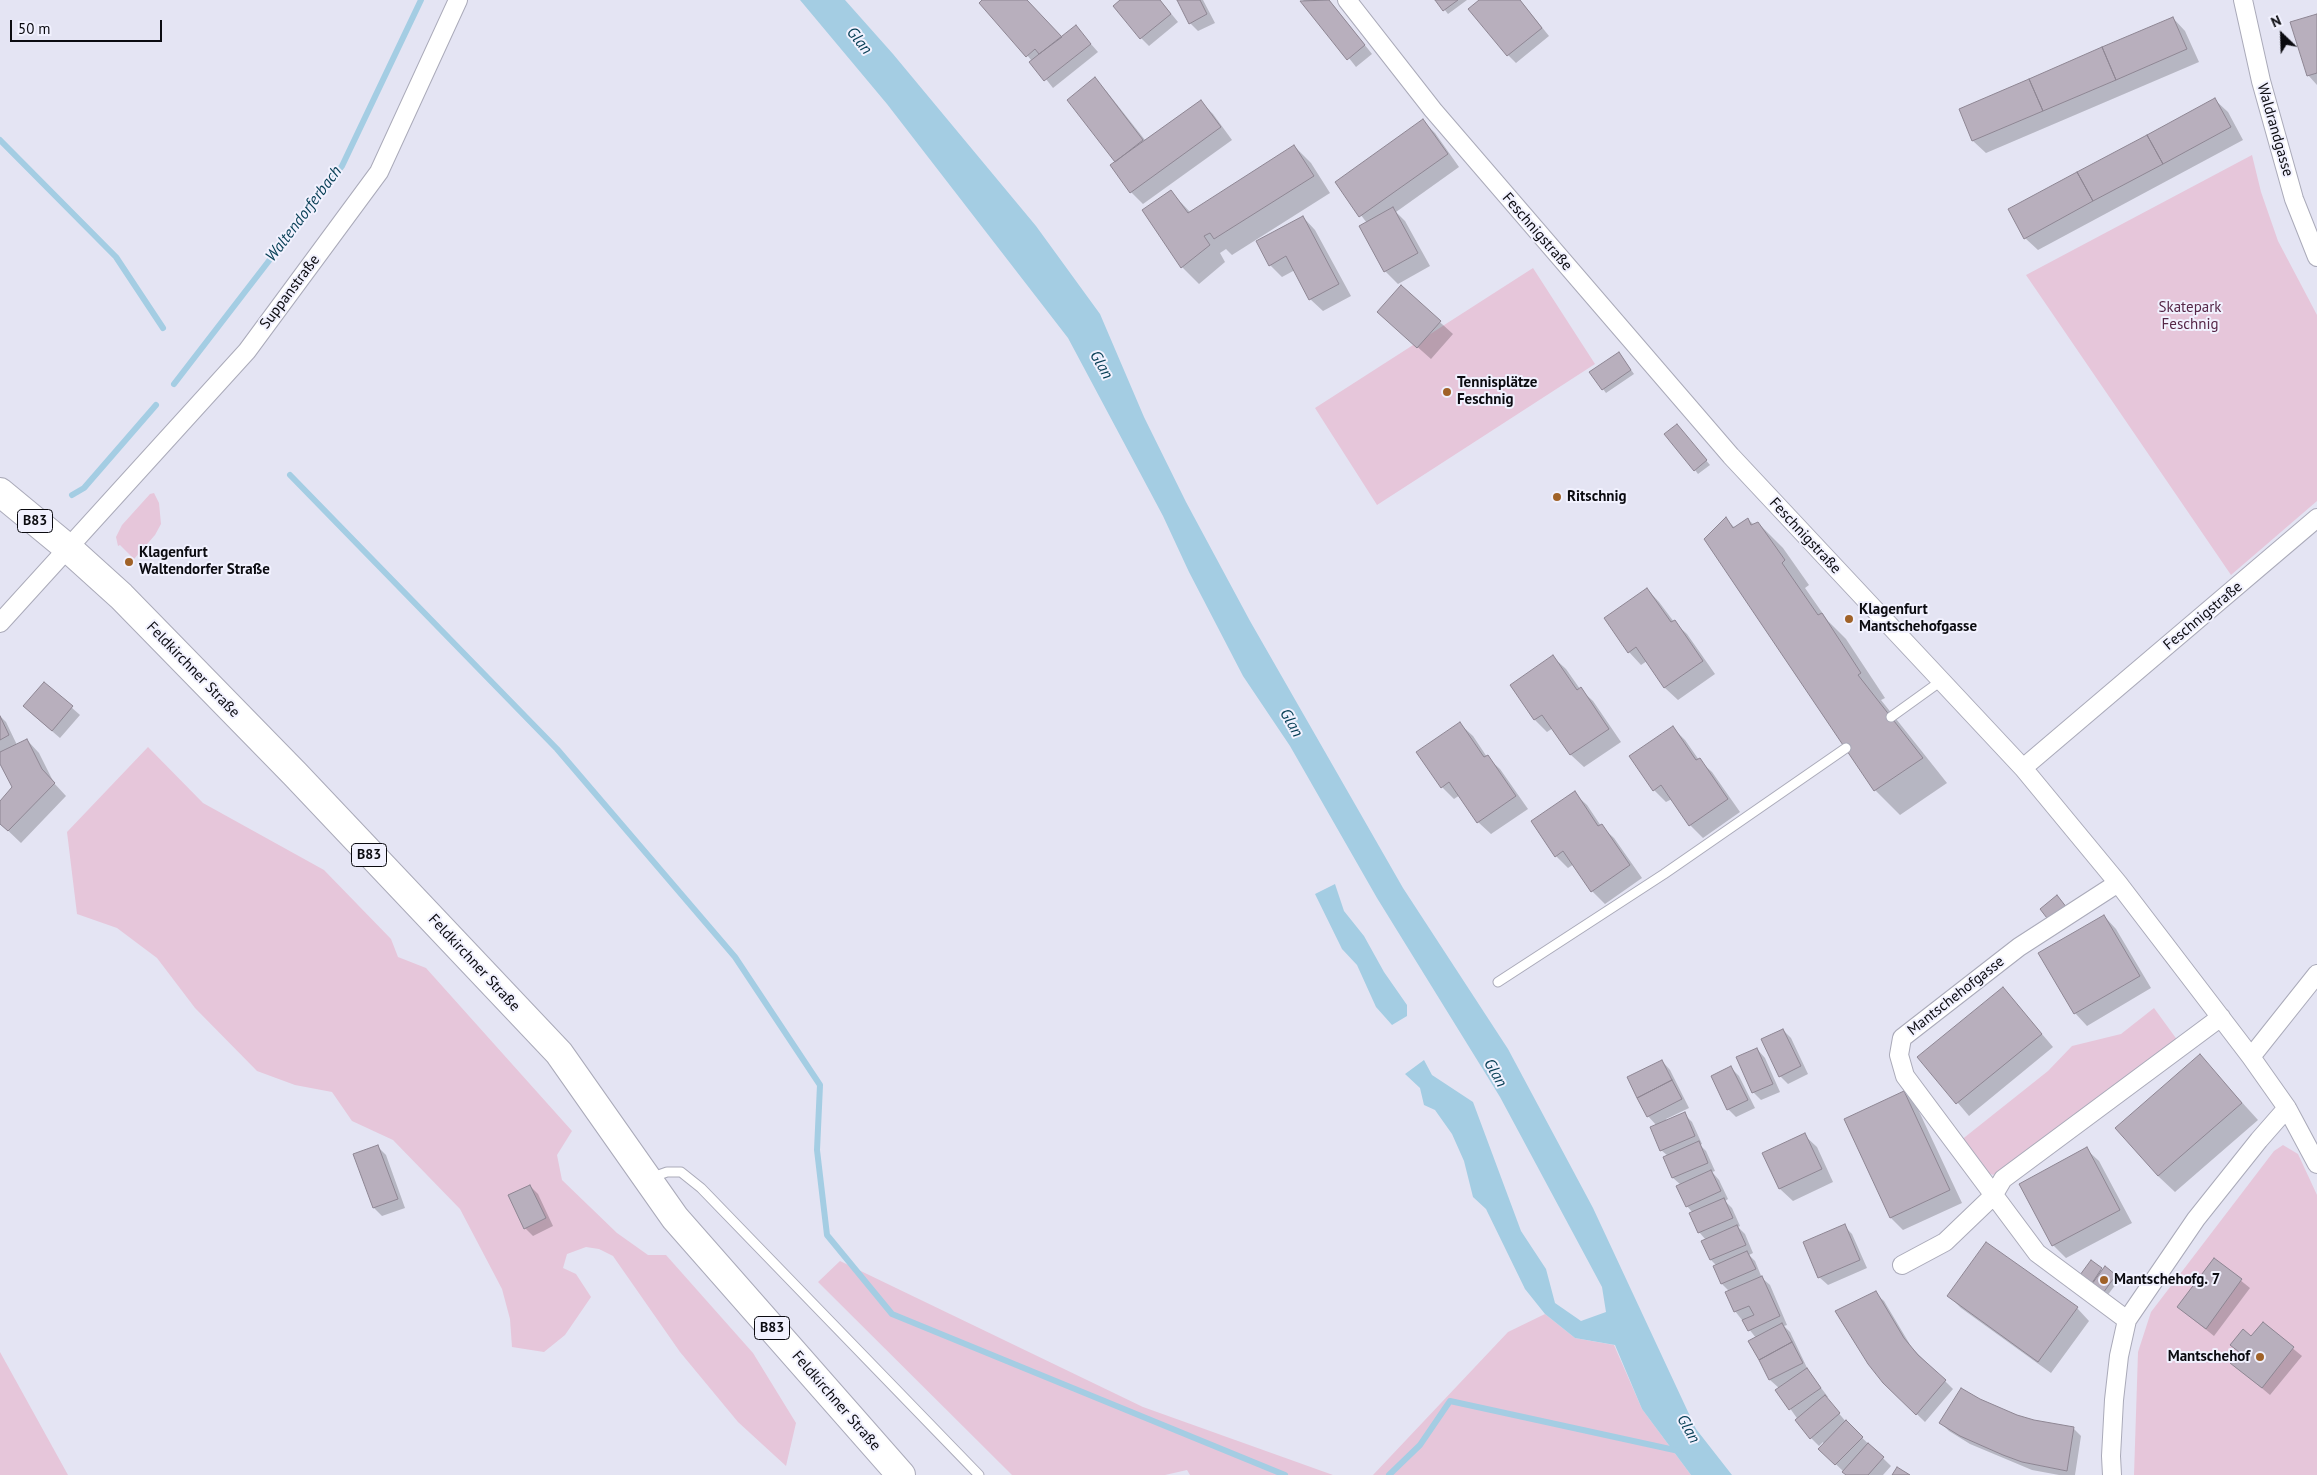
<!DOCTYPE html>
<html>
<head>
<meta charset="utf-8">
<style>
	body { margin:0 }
	#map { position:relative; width:2317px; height:1475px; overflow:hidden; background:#e4e4f3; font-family:"PT Sans",sans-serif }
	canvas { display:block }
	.north { position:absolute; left:2257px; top:10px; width:50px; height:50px; -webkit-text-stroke:4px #f1f1fe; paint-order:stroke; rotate:336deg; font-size:14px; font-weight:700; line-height:20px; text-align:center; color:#0b0b10 }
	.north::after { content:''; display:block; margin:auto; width:18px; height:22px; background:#0b0b10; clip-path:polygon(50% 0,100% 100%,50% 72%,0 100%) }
	.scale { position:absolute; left:10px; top:20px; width:152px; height:22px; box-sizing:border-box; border:2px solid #0b0b10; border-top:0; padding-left:6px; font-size:15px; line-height:18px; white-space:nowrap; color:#0b0b10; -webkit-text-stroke:4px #f1f1fe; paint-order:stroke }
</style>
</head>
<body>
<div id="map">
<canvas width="2317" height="1475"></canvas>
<div class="north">N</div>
<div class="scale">50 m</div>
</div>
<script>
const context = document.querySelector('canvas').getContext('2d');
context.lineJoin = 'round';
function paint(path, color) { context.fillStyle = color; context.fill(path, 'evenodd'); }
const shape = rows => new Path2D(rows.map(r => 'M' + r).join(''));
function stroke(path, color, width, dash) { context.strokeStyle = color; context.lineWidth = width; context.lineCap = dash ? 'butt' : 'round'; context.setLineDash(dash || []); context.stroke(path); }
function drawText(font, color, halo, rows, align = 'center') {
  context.font = font + ' "PT Sans",sans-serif'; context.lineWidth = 4; context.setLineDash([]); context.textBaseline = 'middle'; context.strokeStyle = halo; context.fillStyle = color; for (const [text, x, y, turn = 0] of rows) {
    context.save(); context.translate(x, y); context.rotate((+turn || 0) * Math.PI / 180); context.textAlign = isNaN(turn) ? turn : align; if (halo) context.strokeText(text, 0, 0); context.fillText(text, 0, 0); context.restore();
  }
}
const green = shape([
	[2252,155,2261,192,2278,241,2317,315,2317,501,2231,575,2026,275],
	[1533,268,1595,364,1377,505,1315,408],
	[154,493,159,503,161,524,155,535,134,559,120,545,118,546,116,537,122,525,150,494],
	[148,747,203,803,324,870,391,939,398,957,426,968,572,1131,557,1155,562,1180,617,1233,648,1255,666,1255,753,1353,796,1423,786,1466,738,1422,680,1352,613,1256,599,1249,586,1247,567,1254,563,1268,576,1274,591,1297,565,1335,544,1352,512,1347,510,1319,502,1289,460,1209,393,1140,352,1121,332,1092,295,1085,257,1071,195,1008,157,958,117,928,77,914,67,832],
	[2154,1008,2178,1041,2012,1165,1993,1175,1980,1169,1960,1141,2048,1071,2072,1046,2121,1034],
	[2283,1145,2298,1154,2317,1195,2317,1475,2134,1475,2138,1352,2151,1312,2274,1151],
	[840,1261,1143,1407,1333,1475,1190,1475,1187,1470,1165,1475,1012,1475,818,1282],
	[1545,1314,1575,1338,1614,1345,1642,1409,1691,1475,1373,1475,1508,1332],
	[0,1352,68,1475,0,1475]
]);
const water = shape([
	[800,0,845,0,893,54,1036,226,1100,314,1144,417,1186,502,1250,621,1403,888,1508,1049,1593,1208,1696,1429,1732,1475,1691,1475,1642,1409,1615,1345,1575,1338,1545,1314,1525,1289,1486,1209,1473,1197,1464,1161,1452,1134,1435,1110,1424,1105,1420,1088,1405,1074,1424,1060,1432,1075,1473,1102,1521,1231,1546,1269,1555,1303,1581,1321,1606,1312,1602,1287,1500,1097,1377,898,1290,746,1243,676,1189,572,1163,516,1068,338,887,104],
	[1335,884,1344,911,1364,936,1384,972,1407,1005,1407,1016,1392,1025,1376,1007,1357,965,1342,949,1315,894]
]);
const shadow = shape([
	[984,0,1027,0,1062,38,1076,27,1098,52,1053,88],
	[1122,0,1160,0,1178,22,1149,46,1141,38],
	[1178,0,1203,0,1215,23,1198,31,1190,23],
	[1303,0,1329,0,1372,54,1356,67],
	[1437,0,1467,0,1448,14],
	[1481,0,1520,0,1549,36,1516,63,1508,55],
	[2317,15,2317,85,2308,75],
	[2173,18,2185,31,2199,62,1986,153,1973,141,1960,109],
	[1095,79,1107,92,1145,140,1200,101,1213,114,1232,140,1143,204,1131,192,1117,162],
	[2215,100,2228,112,2243,140,2038,250,2025,238],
	[1423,121,1435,133,1459,167,1396,212,1405,221,1430,266,1398,284,1385,271,1360,226,1367,223,1336,183],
	[1294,146,1311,163,1330,193,1232,255,1226,249,1220,253,1225,262,1199,284,1182,267,1144,211,1170,191,1191,213],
	[1303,217,1315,230,1351,296,1323,311,1310,299,1295,270,1282,277,1270,265],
	[1401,287,1453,334,1431,359,1378,312],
	[1622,357,1634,374,1606,393,1603,389],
	[1680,429,1710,465,1698,474,1695,470],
	[1726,519,1735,528,1748,519,1754,525,1758,523,1783,548,1809,585,1805,588,1828,621,1846,639,1885,698,1881,700,1947,783,1900,815,1875,790,1706,539],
	[1647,589,1659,602,1674,622,1687,634,1715,674,1678,700,1665,688,1647,661,1641,665,1629,652],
	[1553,657,1566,669,1580,689,1593,701,1621,742,1584,767,1571,755,1553,728,1547,732,1535,720,1511,686],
	[44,683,80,715,60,738,32,714],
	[0,716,6,722,17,745,27,740,39,753,54,783,66,796,21,843,0,823,0,803,14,788,0,761],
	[1460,724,1473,736,1487,757,1500,769,1528,809,1491,834,1478,822,1460,795,1454,799,1442,787],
	[1672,727,1685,740,1699,760,1712,772,1740,812,1703,838,1690,825,1672,799,1666,802,1654,790],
	[1574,793,1587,805,1601,826,1614,838,1642,878,1605,904,1592,891,1574,864,1568,868,1556,856],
	[2104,916,2116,929,2151,988,2087,1026,2075,1013],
	[2003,988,2053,1047,1969,1116,1919,1057],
	[1783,1030,1791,1038,1808,1074,1788,1084,1780,1076],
	[1757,1049,1765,1058,1780,1092,1761,1100,1753,1092],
	[2200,1056,2258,1120,2175,1192,2158,1176],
	[1662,1061,1670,1070,1689,1108,1666,1119,1667,1121,1684,1114,1692,1122,1702,1144,1700,1145,1706,1151,1715,1171,1712,1172,1719,1180,1728,1199,1725,1201,1732,1208,1740,1226,1738,1227,1745,1234,1753,1253,1749,1255,1755,1261,1762,1278,1770,1285,1787,1325,1784,1326,1790,1332,1809,1372,1828,1397,1826,1398,1847,1423,1891,1466,1883,1475,1847,1475,1844,1472,1820,1449,1824,1444,1823,1442,1819,1446,1811,1438,1777,1390,1779,1388,1770,1380,1750,1341,1756,1338,1735,1311,1730,1292,1722,1284,1715,1267,1717,1266,1711,1260,1703,1241,1706,1240,1699,1232,1693,1213,1687,1206,1681,1185,1673,1178,1664,1158,1668,1156,1661,1150,1657,1126,1648,1116],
	[1731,1068,1739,1076,1755,1108,1736,1117,1728,1109],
	[1904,1092,1916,1105,1962,1203,1903,1230,1891,1218,1845,1120],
	[1804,1135,1817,1147,1833,1182,1793,1201,1780,1189,1764,1154],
	[378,1147,386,1155,405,1208,382,1216,374,1208,355,1155],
	[2086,1149,2099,1161,2132,1223,2066,1258,2053,1245],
	[530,1186,538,1194,553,1226,533,1236,525,1228],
	[1844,1226,1852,1234,1867,1268,1828,1285,1819,1277],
	[2214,1259,2250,1288,2214,1336,2178,1307],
	[2106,1268,2119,1280,2107,1296,2086,1278],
	[1875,1293,1884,1301,1912,1348,1953,1389,1925,1422,1884,1382],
	[1949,1296,2077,1308,2089,1321,2051,1373,1961,1308],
	[2263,1324,2302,1356,2270,1395,2232,1363,2240,1353,2232,1345,2252,1338],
	[1980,1400,2034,1422,2073,1428,2081,1436,2075,1475,2059,1475,2032,1470,1970,1444,1949,1431,1941,1423]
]);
const stream = shape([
	[0,140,116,257,163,328],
	[174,384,342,166,421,0],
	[290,475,557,749,735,957,820,1085,817,1150,827,1235,892,1314,1285,1475],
	[72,495,84,488,156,405],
	[1389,1475,1420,1445,1450,1401,1679,1451]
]);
const building = shape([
	[982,0,1027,0,1062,37,1039,54,1035,49,1026,57,979,3,982,0],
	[1120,0,1160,0,1171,14,1140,39,1113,6,1120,0],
	[1177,0,1200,0,1207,14,1189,24,1177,0],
	[1329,0,1365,45,1347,60,1300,1,1329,0],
	[1435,0,1458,0,1443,11,1435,0],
	[1479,0,1520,0,1542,28,1507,56,1468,9,1479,0],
	[2317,14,2317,73,2307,76,2290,22,2317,14],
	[2173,17,2187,49,2116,80,2102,47,2173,17],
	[1076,25,1091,44,1044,81,1029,62,1076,25],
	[2102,47,2116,80,2043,111,2029,79,2102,47],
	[1095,77,1143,140,1115,162,1067,100,1095,77],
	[2029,79,2043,111,1972,141,1959,109,2029,79],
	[2215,98,2231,127,2163,164,2147,135,2215,98],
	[1201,100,1221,127,1130,193,1110,165,1201,100],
	[1423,119,1448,154,1359,217,1335,182,1423,119],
	[2147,135,2163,164,2093,201,2077,172,2147,135],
	[1294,145,1314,176,1214,239,1210,233,1204,236,1210,245,1181,268,1142,210,1171,190,1188,213,1294,145],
	[2077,172,2093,201,2024,239,2008,209,2077,172],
	[1393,207,1418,253,1384,272,1359,226,1393,207],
	[1303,216,1339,284,1309,300,1286,256,1269,266,1256,241,1303,216],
	[1401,285,1441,321,1417,348,1377,312,1401,285],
	[1619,352,1631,370,1602,390,1589,372,1619,352],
	[1677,424,1707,460,1694,471,1664,434,1677,424],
	[1726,517,1733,528,1748,518,1751,525,1758,522,1785,560,1782,563,1818,615,1822,613,1861,673,1858,675,1923,758,1874,791,1704,539,1726,517],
	[1647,588,1671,622,1675,620,1703,661,1664,688,1636,647,1628,653,1604,618,1647,588],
	[1553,655,1577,690,1581,687,1609,729,1570,755,1542,715,1534,720,1510,685,1553,655],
	[44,682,73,706,52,731,23,706,44,682],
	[0,716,9,735,0,740,0,716],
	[1460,722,1484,757,1488,755,1516,796,1477,823,1449,782,1441,788,1416,752,1460,722],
	[1673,726,1696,760,1700,758,1728,799,1689,826,1661,785,1653,791,1629,756,1673,726],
	[27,739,42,769,55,783,8,831,0,824,0,801,12,787,0,764,0,752,27,739],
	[1575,791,1598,826,1602,824,1630,865,1591,892,1563,851,1555,857,1531,821,1575,791],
	[2057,895,2067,908,2050,922,2040,909,2057,895],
	[2104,915,2140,976,2074,1014,2038,953,2104,915],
	[2003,987,2042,1034,1956,1104,1917,1057,2003,987],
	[1783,1029,1801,1066,1779,1077,1761,1039,1783,1029],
	[1757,1048,1773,1084,1752,1093,1736,1057,1757,1048],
	[2200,1054,2242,1103,2158,1176,2115,1128,2200,1054],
	[1662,1060,1672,1080,1637,1098,1627,1077,1662,1060],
	[1731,1066,1748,1100,1727,1110,1711,1076,1731,1066],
	[1672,1080,1682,1099,1647,1117,1637,1098,1672,1080],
	[1904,1091,1950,1190,1890,1218,1844,1119,1904,1091],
	[1685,1112,1695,1136,1660,1151,1650,1127,1685,1112],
	[1805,1133,1822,1169,1779,1189,1762,1153,1805,1133],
	[1699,1141,1708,1163,1672,1178,1663,1157,1699,1141],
	[378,1145,398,1199,373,1208,353,1154,378,1145],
	[2087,1147,2120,1210,2052,1246,2019,1184,2087,1147],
	[1711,1170,1721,1191,1686,1207,1676,1186,1711,1170],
	[530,1185,546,1218,524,1229,508,1195,530,1185],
	[1724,1198,1733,1218,1698,1233,1689,1213,1724,1198],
	[1845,1224,1860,1260,1818,1278,1803,1242,1845,1224],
	[1737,1225,1746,1245,1710,1260,1701,1241,1737,1225],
	[1986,1242,2078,1307,2038,1362,1947,1296,1986,1242],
	[1747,1251,1756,1269,1721,1284,1713,1266,1747,1251],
	[2214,1258,2242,1279,2206,1329,2177,1307,2214,1258],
	[2091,1260,2102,1268,2092,1283,2080,1275,2091,1260],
	[2105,1266,2116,1275,2103,1293,2092,1284,2105,1266],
	[1762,1276,1780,1316,1748,1331,1742,1320,1754,1315,1749,1306,1734,1312,1725,1292,1762,1276],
	[1876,1291,1904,1338,1918,1355,1946,1380,1916,1415,1883,1383,1868,1364,1835,1311,1876,1291],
	[2263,1322,2294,1347,2262,1388,2230,1363,2239,1352,2230,1345,2243,1329,2251,1336,2263,1322],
	[1782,1323,1792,1342,1759,1360,1748,1341,1782,1323],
	[1792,1342,1803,1363,1769,1380,1759,1360,1792,1342],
	[1807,1368,1821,1388,1789,1410,1775,1390,1807,1368],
	[1961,1388,1980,1399,2017,1415,2034,1420,2074,1427,2067,1471,2022,1462,2003,1455,1960,1436,1939,1423,1961,1388],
	[1825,1395,1840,1413,1810,1439,1795,1420,1825,1395],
	[1846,1420,1863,1437,1835,1465,1818,1449,1846,1420],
	[1868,1443,1884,1457,1868,1475,1846,1475,1842,1472,1868,1443],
	[1897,1467,1910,1475,1892,1475,1897,1467]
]);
const lane = shape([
	[1891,717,1941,681],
	[1498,982,1664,874,1846,748],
	[650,1178,667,1172,681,1172,701,1188,979,1475]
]);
const street = shape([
	[1347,0,1433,110,1731,456,2023,768,2118,883,2251,1057,2287,1108,2317,1164],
	[2243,0,2261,81,2294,199,2317,257],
	[0,623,247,351,379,172,458,0],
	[2023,768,2317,518],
	[2118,883,2019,947,1902,1038,1899,1055,1905,1076,2037,1253,2127,1320],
	[2251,1057,2317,974],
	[1902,1265,1945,1242,1993,1196,2003,1179,2221,1017],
	[2112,1475,2111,1456,2114,1400,2119,1356,2127,1320,2196,1219,2259,1140,2287,1108]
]);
const primary = shape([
	[0,492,69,549,121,596,295,774,559,1053,675,1218,901,1475]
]);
const markers = [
	[1447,392,5,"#a06228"],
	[1557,497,5,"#a06228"],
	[129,562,5,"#a06228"],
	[1849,619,5,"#a06228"],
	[2104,1280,5,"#a06228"],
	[2260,1357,5,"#a06228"]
];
const shields = [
	[35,521,35],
	[369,855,35],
	[772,1328,35]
];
const shieldNames = [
	["B83",35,521],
	["B83",369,855],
	["B83",772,1328]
];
const streetNames = [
	["Waldrandgasse",2275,130,74],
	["Feschnigstraße",1537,232,49],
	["Suppanstraße",290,292,-53],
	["Feschnigstraße",1805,536,47],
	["Feschnigstraße",2203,616,-40],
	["Feldkirchner Straße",193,670,46],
	["Feldkirchner Straße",474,963,47],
	["Mantschehofgasse",1956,996,-38],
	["Feldkirchner Straße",836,1401,49]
];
const parkNames = [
	["Skatepark",2190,308],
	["Feschnig",2190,325]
];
const poiNames = [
	["Tennisplätze",1457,383],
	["Feschnig",1457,400],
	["Ritschnig",1567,497],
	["Klagenfurt",139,553],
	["Waltendorfer Straße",139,570],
	["Klagenfurt",1859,610],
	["Mantschehofgasse",1859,627],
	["Mantschehofg. 7",2114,1280],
	["Mantschehof",2250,1357,"right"]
];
const waterNames = [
	["Glan",859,41,51],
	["Waltendorferbach",304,214,-53],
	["Glan",1101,365,60],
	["Glan",1291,723,60],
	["Glan",1495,1073,60],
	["Glan",1688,1429,61]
];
paint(green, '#e6c6da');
paint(water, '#a4cde3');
paint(shadow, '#0003');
stroke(stream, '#a4cde3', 6);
paint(building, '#b8afbd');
stroke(building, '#8e8693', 1);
stroke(lane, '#aaaab9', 11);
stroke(street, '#aaaab9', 20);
stroke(primary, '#aaaab9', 30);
stroke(lane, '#fff', 9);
stroke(street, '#fff', 18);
stroke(primary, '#fff', 28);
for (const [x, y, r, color] of markers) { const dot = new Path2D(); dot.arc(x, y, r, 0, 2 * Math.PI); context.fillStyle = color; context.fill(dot); stroke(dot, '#f1f1fe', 2); }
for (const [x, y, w] of shields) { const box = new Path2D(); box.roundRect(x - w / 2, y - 11.5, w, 23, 4); context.fillStyle = '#f1f1fe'; context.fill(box); stroke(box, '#0b0b10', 1); }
drawText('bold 14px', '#0b0b10', null, shieldNames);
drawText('15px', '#0b0b10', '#f1f1fe', streetNames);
drawText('15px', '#552647', '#f1f1fe', parkNames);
drawText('bold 15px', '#0b0b10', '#f1f1fe', poiNames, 'left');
drawText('italic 16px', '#053d54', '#f1f1fe', waterNames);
</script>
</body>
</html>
